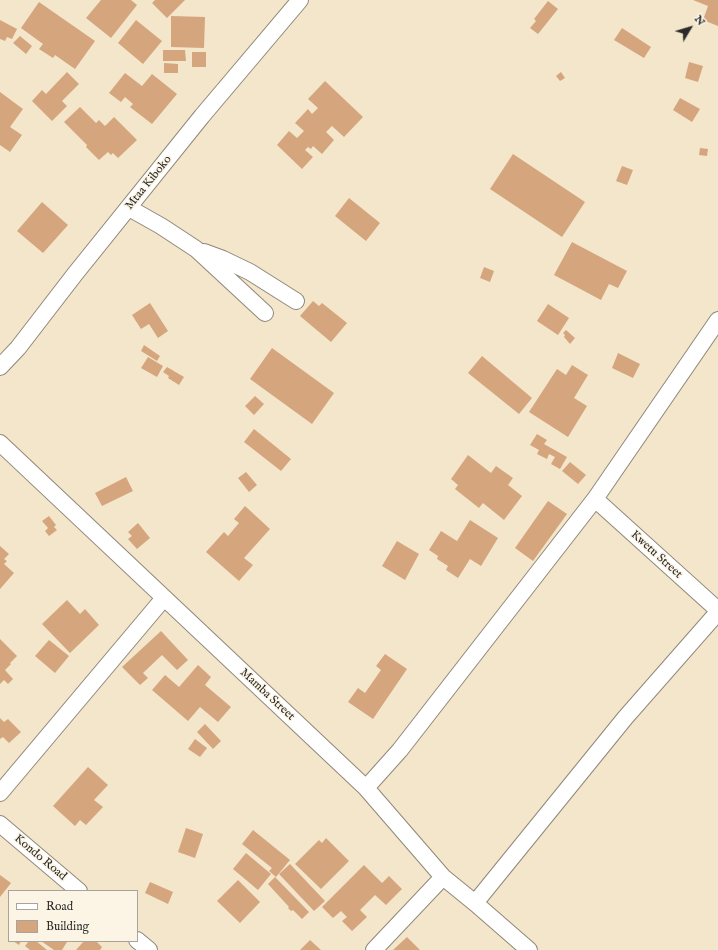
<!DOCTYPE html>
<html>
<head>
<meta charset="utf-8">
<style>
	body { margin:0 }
	#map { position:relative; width:718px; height:950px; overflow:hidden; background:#f3e6ca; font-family:"IM FELL English",serif }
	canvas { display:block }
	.legend { position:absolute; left:8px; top:890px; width:130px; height:52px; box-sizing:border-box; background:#fcf5e5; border:1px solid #a8a49b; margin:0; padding:5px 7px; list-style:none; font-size:12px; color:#2b2b2b }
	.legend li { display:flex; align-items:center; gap:8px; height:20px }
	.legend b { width:20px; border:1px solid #a8a49b }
	.north { position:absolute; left:670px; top:8px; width:40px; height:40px; -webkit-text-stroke:3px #fcf5e5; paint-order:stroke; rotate:52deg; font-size:11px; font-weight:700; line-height:16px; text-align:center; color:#2b2b2b }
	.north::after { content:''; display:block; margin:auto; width:14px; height:18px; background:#2b2b2b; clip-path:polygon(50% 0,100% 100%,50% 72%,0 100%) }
</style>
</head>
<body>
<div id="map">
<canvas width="718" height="950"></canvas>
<ul class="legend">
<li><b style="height:5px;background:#fff"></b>Road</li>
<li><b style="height:11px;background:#d5a57e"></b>Building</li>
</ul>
<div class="north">N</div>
</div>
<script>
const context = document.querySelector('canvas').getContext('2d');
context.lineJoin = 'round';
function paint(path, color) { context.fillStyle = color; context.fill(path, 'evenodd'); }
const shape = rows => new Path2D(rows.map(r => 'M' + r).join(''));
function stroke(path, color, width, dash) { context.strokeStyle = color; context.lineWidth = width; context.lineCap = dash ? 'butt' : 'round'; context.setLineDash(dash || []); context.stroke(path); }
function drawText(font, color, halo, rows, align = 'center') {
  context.font = font + ' "IM FELL English",serif'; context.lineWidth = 3; context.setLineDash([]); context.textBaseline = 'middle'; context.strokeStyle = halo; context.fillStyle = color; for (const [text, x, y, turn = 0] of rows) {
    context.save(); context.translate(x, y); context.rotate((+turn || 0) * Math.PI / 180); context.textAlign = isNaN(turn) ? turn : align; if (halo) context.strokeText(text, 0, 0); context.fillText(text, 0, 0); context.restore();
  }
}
const building = shape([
	[101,0,131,0,137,5,111,38,86,18],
	[155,0,185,0,167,18,152,3],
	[693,0,718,0,718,26,703,20,708,6],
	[548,1,558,9,538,34,530,28,536,21,534,19],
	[39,2,95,41,75,69,55,55,53,58,39,49,43,44,21,28],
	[171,16,205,17,204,48,171,47],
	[0,20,17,29,12,39,7,37,5,41,0,39],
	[136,20,162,41,143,64,118,43],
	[622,28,651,47,644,58,614,40],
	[20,36,32,46,26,54,13,43],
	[163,50,185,50,186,61,163,61],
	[192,52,206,52,206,67,192,67],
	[689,62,703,66,698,82,685,78],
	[164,63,178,64,178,73,164,73],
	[67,72,79,84,62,101,67,106,52,121,32,101,42,90,46,94],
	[561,72,565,78,560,81,556,76],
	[125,73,142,86,152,74,177,94,152,124,130,107,133,104,125,97,121,102,109,93],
	[325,81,363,117,344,137,332,126,326,132,334,140,322,154,313,146,311,149,308,147,305,150,313,157,302,169,277,145,289,131,297,138,304,131,295,123,308,109,312,114,318,108,308,99],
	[0,92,23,109,10,127,22,135,10,152,0,145],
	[680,98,700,109,692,122,673,110],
	[80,107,96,123,99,120,105,126,114,117,137,140,118,158,113,153,111,155,108,152,99,160,86,147,87,145,64,122],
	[700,148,708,149,707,156,699,155],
	[513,154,585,202,562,237,490,189],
	[622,166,633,170,627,185,616,181],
	[349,198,380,223,366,241,335,216],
	[42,202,68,225,43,253,17,231],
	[572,242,627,271,618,288,609,284,601,300,554,275],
	[484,267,494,271,490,282,480,278],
	[313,301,319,306,322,303,347,323,331,342,300,316],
	[150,303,168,331,158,338,149,324,141,329,132,315],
	[548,304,569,318,558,335,537,321],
	[566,330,575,338,570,344,564,337,565,335,563,333],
	[144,345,160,356,157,361,141,351],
	[272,348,334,393,312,424,250,379],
	[618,353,640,364,633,378,612,368],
	[482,356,532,398,519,414,468,373],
	[148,357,163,366,157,377,141,368],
	[572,365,588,375,574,398,587,406,568,437,529,412,557,369,566,375],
	[167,367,184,377,179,385,168,378,169,376,163,372],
	[255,396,264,404,254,415,245,406],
	[254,429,291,459,281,471,244,442],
	[537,434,547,440,544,444,567,457,560,469,551,464,555,457,549,454,547,459,537,454,539,450,530,445],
	[468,455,491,473,496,466,513,478,508,485,522,496,504,520,483,503,479,508,455,489,458,485,451,479],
	[570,462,586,475,578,484,562,471],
	[246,472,257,485,249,492,238,478],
	[126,477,133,491,102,506,95,493],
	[548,501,567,514,533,561,515,548],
	[245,506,270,529,244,558,253,565,239,581,206,552,224,532,228,536,239,523,234,519],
	[49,516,56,525,54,527,57,530,49,536,45,531,48,528,42,521],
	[470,520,498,538,481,566,470,559,458,578,446,570,448,566,437,559,438,556,429,550,441,531,457,541],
	[138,523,150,538,137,549,128,539,132,536,128,532],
	[397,541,419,554,405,580,382,566],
	[0,546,9,554,4,559,7,561,4,564,14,573,0,589],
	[67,600,80,614,85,609,99,625,70,653,42,624],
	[161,631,188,660,177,670,162,655,143,673,148,678,140,685,122,667],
	[0,639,17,656,10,663,11,664,5,670,13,679,8,684,4,680,0,684],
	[49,640,69,656,55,673,35,656],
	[385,654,407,669,373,719,348,702,358,688,365,693,381,670,376,666],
	[198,665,211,677,205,685,231,707,218,722,200,707,188,721,152,690,165,675,179,687],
	[0,718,4,722,8,719,21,732,9,743,3,737,0,739],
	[205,724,221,741,213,749,197,732],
	[195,739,207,748,200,757,188,749],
	[88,767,108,785,94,800,103,807,86,825,80,820,75,826,53,806],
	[186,828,203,834,195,858,178,852],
	[253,830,290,860,276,877,269,871,272,868,242,844],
	[326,838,349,861,321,889,295,864,319,840,322,843],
	[246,853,271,874,258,890,233,869],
	[290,864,325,901,314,911,279,874],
	[364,865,382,883,389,876,402,889,386,905,375,895,360,910,367,917,352,931,342,921,347,917,341,911,333,918,322,907],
	[0,875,11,883,0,897],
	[275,877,309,912,302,919,293,910,291,911,288,908,289,907,268,884],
	[238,880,260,902,240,923,217,901],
	[150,882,173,892,168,904,145,893],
	[407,937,420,950,393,950],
	[310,940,321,950,300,950],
	[13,941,21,941,19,945],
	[29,941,36,941,47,950,30,950,25,946],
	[41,941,65,941,67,942,62,950,54,950],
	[84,941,96,941,102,947,100,950,76,950]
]);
const minor = shape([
	[129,208,161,226,196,249,265,313],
	[204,252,223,259,250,272,296,301],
	[0,367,18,348,75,274,202,116,300,0],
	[0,443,366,788,443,877,475,903,529,950],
	[595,499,718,610],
	[366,788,400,750,595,499,718,320],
	[0,793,164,598],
	[0,824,79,891],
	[475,903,625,718,718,612],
	[137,940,149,950],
	[374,950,443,877]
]);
const streetNames = [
	["Mtaa Kiboko",149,183,-51],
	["Kwetu Street",656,555,42],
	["Mamba Street",267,695,43],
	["Kondo Road",40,858,40]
];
paint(building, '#d5a57e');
stroke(minor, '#8f887a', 18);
stroke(minor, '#fff', 16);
drawText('12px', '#2b2b2b', '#fcf5e5', streetNames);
</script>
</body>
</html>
